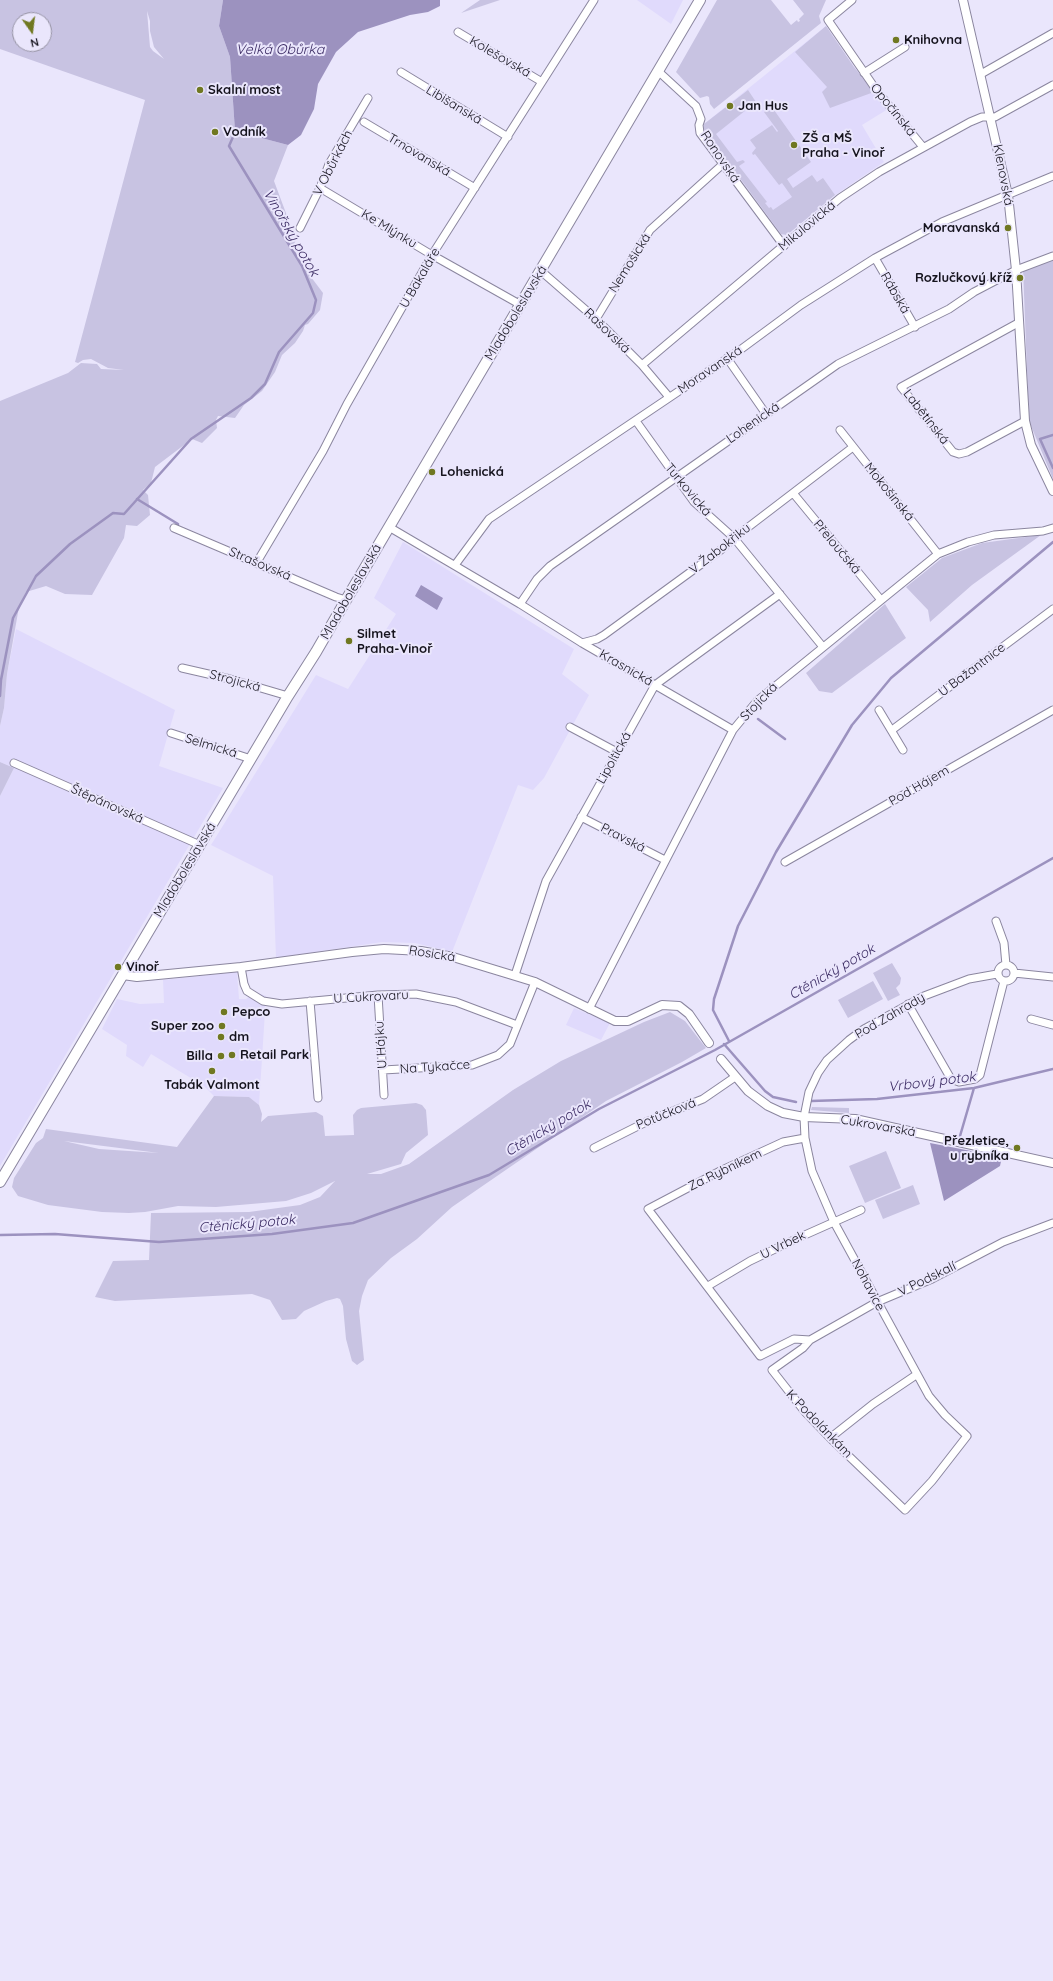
<!DOCTYPE html>
<html>
<head>
<meta charset="utf-8">
<style>
	body { margin:0 }
	#map { position:relative; width:1053px; height:1981px; overflow:hidden; background:#eae6fc; font-family:Quicksand,sans-serif }
	canvas { display:block }
	.north { position:absolute; left:12px; top:12px; width:40px; height:40px; box-sizing:border-box; background:#eae6fc; border:1px solid #9592a3; border-radius:50%; rotate:166deg; font-size:11px; font-weight:700; line-height:16px; text-align:center; color:#15131d }
	.north::after { content:''; display:block; margin:auto; width:14px; height:18px; background:#707821; clip-path:polygon(50% 0,100% 100%,50% 72%,0 100%) }
</style>
</head>
<body>
<div id="map">
<canvas width="1053" height="1981"></canvas>
<div class="north">N</div>
</div>
<script>
const context = document.querySelector('canvas').getContext('2d');
context.lineJoin = 'round';
function paint(path, color) { context.fillStyle = color; context.fill(path, 'evenodd'); }
const shape = rows => new Path2D(rows.map(r => 'M' + r).join(''));
function stroke(path, color, width, dash) { context.strokeStyle = color; context.lineWidth = width; context.lineCap = dash ? 'butt' : 'round'; context.setLineDash(dash || []); context.stroke(path); }
function drawText(font, color, halo, rows, align = 'center') {
  context.font = font + ' Quicksand,sans-serif'; context.lineWidth = 4; context.setLineDash([]); context.textBaseline = 'middle'; context.strokeStyle = halo; context.fillStyle = color; for (const [text, x, y, turn = 0] of rows) {
    context.save(); context.translate(x, y); context.rotate((+turn || 0) * Math.PI / 180); context.textAlign = isNaN(turn) ? turn : align; if (halo) context.strokeText(text, 0, 0); context.fillText(text, 0, 0); context.restore();
  }
}
const built = shape([
	[637,0,683,0,671,24],
	[826,26,854,67,888,109,862,125,884,162,831,198,787,235,781,234,703,128,704,124],
	[403,542,574,649,562,674,589,695,544,778,533,790,518,785,452,952,415,943,382,942,276,958,273,876,211,845,316,675,348,689,396,614,374,598],
	[16,629,175,710,159,766,223,788,0,1166,0,796,14,768,0,762,0,726,4,708,7,674],
	[237,972,239,999,246,999,255,992,266,996,259,1105,249,1097,214,1096,204,1086,151,1054,143,1067,126,1056,127,1045,102,1029,117,999,140,1004,164,1003,163,980],
	[574,1008,610,1023,601,1040,566,1025]
]);
const green = shape([
	[0,0,223,0,219,26,230,57,235,131,288,145,274,181,296,240,293,246,302,265,323,293,320,310,308,324,305,325,303,331,295,343,282,355,275,372,262,391,244,405,235,418,218,416,216,420,217,428,202,443,192,439,155,467,151,483,143,490,148,495,150,515,137,526,126,525,124,538,92,595,65,594,46,586,26,592,19,607,7,674,4,708,0,726,0,401,68,373,81,363,97,364,101,369,124,370,108,368,91,359,83,360,78,363,75,362,145,100,0,49],
	[147,11,150,21,150,31,154,47,164,59,153,51,150,47],
	[20,20,44,20,44,44,20,44],
	[480,0,500,0,461,13],
	[717,0,771,0,791,25,797,20,798,22,800,21,799,19,804,14,793,0,826,0,819,16,821,23,714,109,710,104,709,97,707,96,700,98,676,72],
	[826,26,854,67,874,92,830,108,822,92,827,87,795,52],
	[748,90,756,102,716,134,737,162,743,160,745,162,739,166,767,202,765,203,769,208,771,207,773,210,792,197,782,183,779,185,755,154,753,155,752,153,756,148,750,140,772,125,777,132,778,131,764,112,768,109,771,112,774,110,811,162,787,179,793,188,812,175,817,182,823,178,835,195,787,235,781,234,703,128,704,124],
	[1053,259,1053,479,1029,421,1023,269],
	[1041,535,972,585,930,622,928,610,906,587,942,558,982,543],
	[885,604,906,638,832,693,819,691,806,673],
	[0,762,14,768,0,796],
	[892,963,901,978,900,984,896,988,900,995,888,1001,873,973],
	[873,981,883,999,848,1018,838,1000],
	[670,1012,685,1021,706,1048,682,1062,606,1101,452,1207,417,1239,391,1258,368,1280,362,1296,359,1311,364,1360,357,1365,352,1361,346,1339,343,1306,340,1299,337,1298,326,1301,304,1311,296,1319,282,1320,270,1300,252,1294,115,1301,95,1297,113,1261,149,1260,151,1213,249,1212,300,1205,320,1197,335,1181,311,1193,286,1201,216,1207,178,1206,145,1212,129,1213,102,1212,48,1205,18,1196,12,1187,14,1178,36,1143,43,1138,46,1129,177,1147,214,1096,249,1097,259,1105,262,1114,261,1122,268,1116,316,1112,323,1116,325,1136,354,1135,353,1115,357,1110,361,1108,416,1103,422,1105,426,1110,428,1135,406,1153,401,1164,367,1174,381,1174,409,1164,513,1090,561,1061,644,1022],
	[64,1141,159,1153,99,1149],
	[812,1107,849,1108,849,1113,811,1110],
	[886,1151,901,1188,865,1203,849,1166],
	[913,1185,920,1204,883,1219,875,1200]
]);
const water = shape([
	[223,0,440,0,440,6,428,12,410,15,358,32,336,52,318,84,314,109,301,135,288,145,235,131,230,57,219,26],
	[421,585,443,598,437,610,415,596],
	[930,1143,1002,1157,1000,1166,944,1201]
]);
const stream = shape([
	[1053,435,1040,439,1053,468],
	[137,499,178,524],
	[0,696,1,680,13,618,36,576,70,544,113,513,124,514,191,439,251,398,265,384,279,352,313,313,316,300,302,266,229,146,236,130],
	[758,719,785,739],
	[729,1041,713,1010,714,999,738,926,776,852,852,725,891,678,1053,542],
	[724,1044,765,1091,773,1097,796,1102],
	[811,1101,877,1099,974,1088,1053,1069],
	[960,1136,974,1088],
	[0,1235,55,1234,159,1242,272,1234,353,1223,489,1175,599,1109,715,1050,1053,858]
]);
const minor = shape([
	[852,0,828,20,877,91,923,147],
	[458,32,542,82],
	[658,71,696,106,701,119,699,125,700,133,784,246],
	[401,72,508,137],
	[864,73,905,47],
	[981,74,1053,33],
	[364,122,475,188],
	[320,188,432,255,521,305],
	[300,228,320,188,329,164,368,98],
	[875,258,915,327],
	[541,271,596,319,642,365,669,397],
	[596,319,650,230,723,164],
	[1018,323,901,387,953,452,959,454,967,452,1025,421],
	[727,358,766,414],
	[642,365,840,198,879,172,970,122,982,117,995,117,1053,85],
	[636,421,694,502,734,538,823,647],
	[840,430,938,554],
	[793,493,881,600],
	[389,527,520,604,582,643,733,730],
	[174,528,336,597,346,600],
	[257,562,323,451,347,404,432,255,594,0],
	[455,565,489,519,740,350,801,305,875,258,942,222,1053,176],
	[520,604,537,579,550,566,838,364,949,309,974,292,1016,270,1053,256],
	[582,643,597,639,604,635,722,549,734,538,853,447],
	[182,668,230,679,288,696],
	[879,710,903,750],
	[570,727,617,752],
	[892,730,1053,609],
	[171,733,251,759],
	[14,763,200,845],
	[581,817,665,860],
	[785,862,1053,710],
	[996,921,1004,943,1006,965],
	'998 973a8 8 0 1 1 16 0a8 8 0 1 1-16 0Z',
	[241,967,244,984,247,991,263,1001,282,1004,378,995,416,994,456,1002,517,1025],
	[1014,973,1053,977],
	[515,975,546,881,655,685,780,594],
	[378,995,384,1095],
	[310,1001,318,1098],
	[908,1004,951,1079,959,1082,975,1079,980,1075,1004,981],
	[589,1009,733,730,757,701,938,554,968,542,994,535,1043,531,1053,528],
	[1031,1019,1053,1025],
	[383,1070,472,1065,498,1055,510,1044,535,982],
	[805,1138,783,1142,722,1170,648,1209,760,1356,794,1339,810,1340,877,1302,932,1279,1003,1242,1053,1223],
	[594,1148,646,1122,703,1099,735,1077],
	[708,1286,750,1261,798,1238,861,1210],
	[810,1340,803,1348,772,1370,805,1412,830,1438,905,1510,932,1481,967,1436,945,1415,929,1396,834,1222,812,1171,805,1138,804,1117,809,1092,818,1073,827,1060,849,1040,864,1029,924,996,969,979,997,974],
	[830,1438,873,1404,916,1375]
]);
const tertiary = shape([
	[963,0,1008,195,1016,270,1025,421,1031,445,1053,491],
	[123,975,137,977,241,967,352,952,384,949,421,951,453,957,535,982,615,1021,628,1021,662,1005,679,1006,689,1014,709,1043],
	[721,1059,748,1091,768,1106,783,1113,804,1117,855,1119,1053,1163]
]);
const secondary = shape([
	[0,1182,288,696,316,652,346,600,700,0]
]);
const markers = [
	[896,40,4,"#707821"],
	[200,90,4,"#707821"],
	[730,106,4,"#707821"],
	[215,132,4,"#707821"],
	[794,145,4,"#707821"],
	[1008,228,4,"#707821"],
	[1020,278,4,"#707821"],
	[432,472,4,"#707821"],
	[349,641,4,"#707821"],
	[118,967,4,"#707821"],
	[224,1012,4,"#707821"],
	[222,1026,4,"#707821"],
	[221,1037,4,"#707821"],
	[232,1055,4,"#707821"],
	[221,1056,4,"#707821"],
	[212,1071,4,"#707821"],
	[1017,1148,4,"#707821"]
];
const poiNames = [
	["Knihovna",904,40],
	["Skalní most",208,90],
	["Jan Hus",738,106],
	["Vodník",223,132],
	["ZŠ a MŠ",802,138],
	["Praha - Vinoř",802,153],
	["Moravanská",1000,228,"right"],
	["Rozlučkový kříž",1012,278,"right"],
	["Lohenická",440,472],
	["Silmet",357,634],
	["Praha-Vinoř",357,649],
	["Vinoř",126,967],
	["Pepco",232,1012],
	["Super zoo",214,1026,"right"],
	["dm",229,1037],
	["Retail Park",240,1055],
	["Billa",213,1056,"right"],
	["Tabák Valmont",212,1085,"center"],
	["Přezletice,",1009,1141,"right"],
	["u rybníka",1009,1156,"right"]
];
const streetNames = [
	["Kolešovská",500,57,30],
	["Libišanská",454,105,31],
	["Opočínská",893,110,51],
	["Trnovanská",419,155,31],
	["Ronovská",720,157,56],
	["V Obůrkách",333,163,-63],
	["Klenovská",1003,175,79],
	["Mikulovická",807,226,-40],
	["Ke Mlýnku",389,229,31],
	["Nemošická",630,263,-58],
	["U Bakaláře",420,278,-60],
	["Rábská",895,293,60],
	["Mladoboleslavská",516,313,-59],
	["Rašovská",607,331,44],
	["Moravanská",710,370,-34],
	["Labětínská",926,417,52],
	["Lohenická",753,423,-35],
	["Turkovická",688,490,50],
	["Mokošínská",889,492,51],
	["Přeloučská",837,547,50],
	["V Žabokřiku",720,549,-38],
	["Strašovská",260,564,23],
	["Mladoboleslavská",351,592,-60],
	["Krasnická",626,668,30],
	["U Bažantnice",972,670,-37],
	["Strojická",235,681,15],
	["Stojická",759,702,-46],
	["Selmická",211,746,17],
	["Lipoltická",614,758,-61],
	["Pod Hájem",919,786,-30],
	["Štěpánovská",107,804,24],
	["Pravská",623,838,27],
	["Mladoboleslavská",185,870,-59],
	["Rosická",432,954,9],
	["U Cukrovaru",371,997,-3],
	["Pod Zahrady",890,1016,-30],
	["U Hájku",381,1045,-94],
	["Na Tykačce",435,1067,-4],
	["Potůčková",666,1114,-22],
	["Cukrovarská",878,1126,10],
	["Za Rybníkem",725,1170,-26],
	["U Vrbek",783,1245,-26],
	["V Podskalí",927,1279,-26],
	["Nohavice",868,1285,62],
	["K Podolánkám",819,1424,46]
];
const waterNames = [
	["Velká Obůrka",280,50],
	["Vinořský potok",291,233,60],
	["Ctěnický potok",832,972,-30],
	["Vrbový potok",932,1082,-7],
	["Ctěnický potok",548,1128,-31],
	["Ctěnický potok",247,1224,-5]
];
paint(built, '#e0dafc');
paint(green, '#c8c3e2');
paint(water, '#9c92bf');
stroke(stream, '#9c92bf', 2.5);
stroke(minor, '#8b869f', 9);
stroke(tertiary, '#8b869f', 10);
stroke(secondary, '#8b869f', 12);
stroke(minor, '#fff', 7);
stroke(tertiary, '#fff', 8);
stroke(secondary, '#fff', 10);
for (const [x, y, r, color] of markers) { const dot = new Path2D(); dot.arc(x, y, r, 0, 2 * Math.PI); context.fillStyle = color; context.fill(dot); stroke(dot, '#eae6fc', 1.5); }
drawText('bold 13px', '#15131d', '#eae6fc', poiNames, 'left');
drawText('13px', '#15131d', '#eae6fc', streetNames);
drawText('italic 14px', '#3b2b63', '#eae6fc', waterNames);
</script>
</body>
</html>
